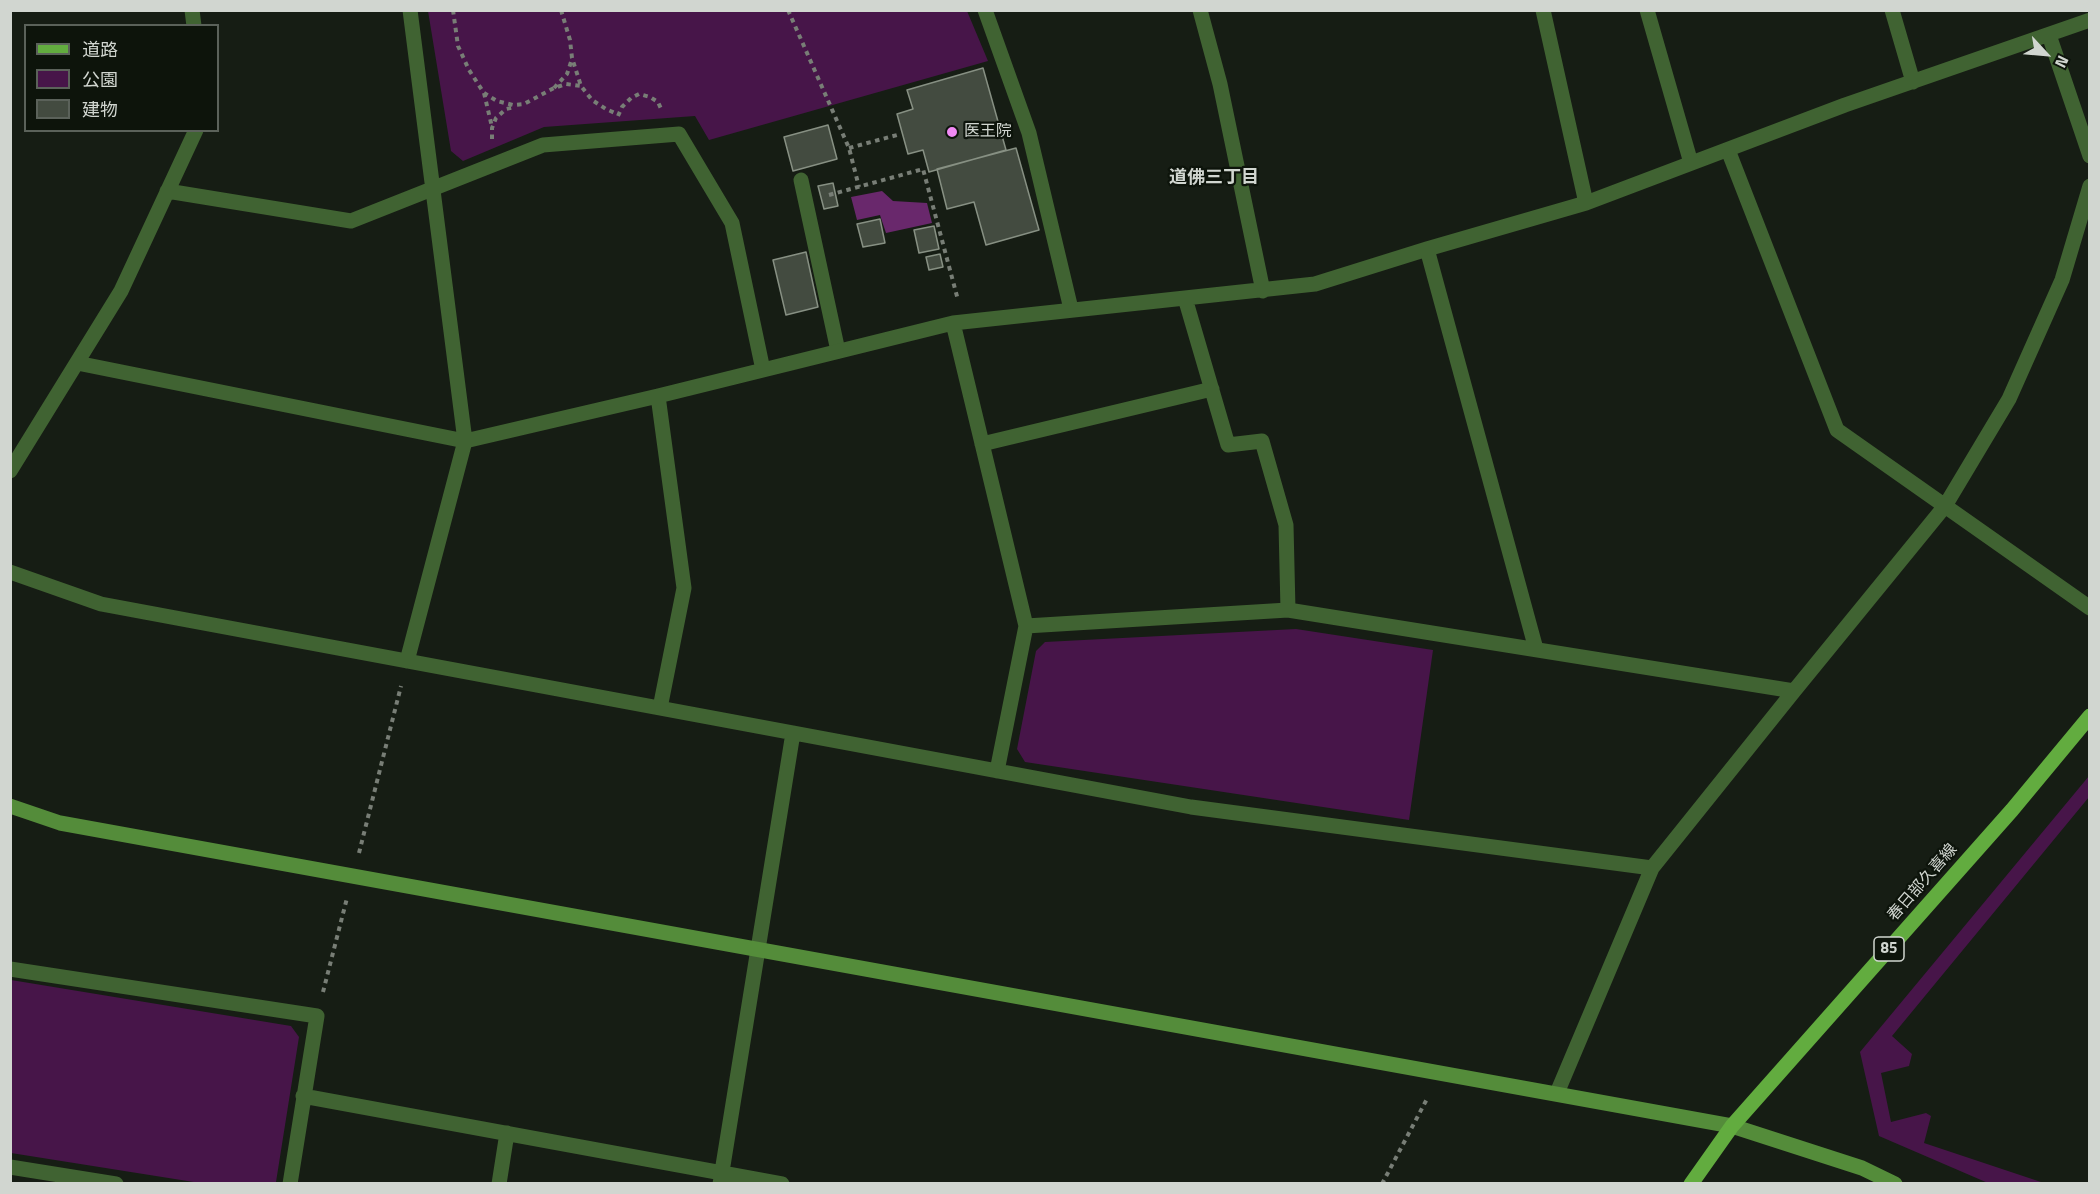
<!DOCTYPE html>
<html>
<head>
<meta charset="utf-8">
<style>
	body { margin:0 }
	#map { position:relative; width:2100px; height:1194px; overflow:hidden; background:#161d14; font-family:"Titillium Web","Noto Sans JP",sans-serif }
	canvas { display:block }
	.frame { position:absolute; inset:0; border:12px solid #d1d6d0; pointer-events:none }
	.legend { position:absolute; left:24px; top:24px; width:195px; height:108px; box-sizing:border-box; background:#0d140b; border:2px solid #5b625a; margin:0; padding:8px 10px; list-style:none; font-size:18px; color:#d1d6d0 }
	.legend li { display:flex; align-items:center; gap:12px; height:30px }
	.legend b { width:30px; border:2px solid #5b625a }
	.north { position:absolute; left:2016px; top:24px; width:60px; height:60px; -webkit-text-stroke:4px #0d140b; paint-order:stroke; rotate:116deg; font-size:16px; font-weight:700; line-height:24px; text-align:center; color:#d1d6d0 }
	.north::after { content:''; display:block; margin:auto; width:21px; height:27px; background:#d1d6d0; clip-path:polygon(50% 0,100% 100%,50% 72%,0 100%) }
</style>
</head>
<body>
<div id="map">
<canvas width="2100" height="1194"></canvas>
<div class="frame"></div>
<ul class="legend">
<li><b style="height:8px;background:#62ac3f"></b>道路</li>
<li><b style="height:16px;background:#471549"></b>公園</li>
<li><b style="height:16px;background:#434b40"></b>建物</li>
</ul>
<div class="north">N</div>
</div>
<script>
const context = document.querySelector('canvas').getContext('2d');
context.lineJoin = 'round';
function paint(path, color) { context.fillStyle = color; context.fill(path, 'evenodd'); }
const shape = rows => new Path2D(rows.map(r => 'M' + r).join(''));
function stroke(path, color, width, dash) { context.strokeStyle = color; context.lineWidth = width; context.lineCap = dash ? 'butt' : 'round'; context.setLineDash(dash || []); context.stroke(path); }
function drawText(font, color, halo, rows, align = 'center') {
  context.font = font + ' "Titillium Web","Noto Sans JP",sans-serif'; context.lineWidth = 4.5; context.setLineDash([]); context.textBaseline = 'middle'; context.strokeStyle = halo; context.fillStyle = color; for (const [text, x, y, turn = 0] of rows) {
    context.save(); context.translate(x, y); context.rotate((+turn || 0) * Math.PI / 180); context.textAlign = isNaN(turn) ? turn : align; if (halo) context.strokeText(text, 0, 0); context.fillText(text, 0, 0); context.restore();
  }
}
const green = shape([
	[428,11,967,11,988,61,709,140,695,116,544,127,463,161,451,151],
	[1296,629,1433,650,1409,820,1025,762,1017,749,1036,651,1045,642],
	[2089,776,2089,797,1892,1036,1912,1054,1909,1066,1881,1073,1891,1122,1926,1113,1931,1116,1924,1143,2044,1183,1988,1183,1879,1136,1860,1052],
	[11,980,291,1026,299,1037,276,1182,274,1184,200,1183,11,1153]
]);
const forest = shape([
	[882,191,893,201,927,203,932,223,886,233,880,215,857,220,851,197]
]);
const building = shape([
	[983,68,1006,150,929,172,923,150,908,154,897,114,913,109,907,90,983,68],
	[828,125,837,159,793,171,784,137,828,125],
	[1016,148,1039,230,986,245,974,202,947,209,937,169,1016,148],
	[833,183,838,206,824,209,818,186,833,183],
	[880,219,885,243,863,247,857,224,880,219],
	[934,226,939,249,919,253,914,230,934,226],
	[806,252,818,307,786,315,773,260,806,252],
	[940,254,943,267,929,270,926,257,940,254]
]);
const path = shape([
	[453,10,458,46,469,70,484,93,497,101,513,105,524,104,554,88,566,84,581,86],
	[561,10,570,40,572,58,581,86,592,100,606,109,615,113],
	[788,10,849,148,859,187],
	[554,88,567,74,572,59],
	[484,93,492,127],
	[618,116,622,107,631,98,639,94,650,97,658,102,662,111],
	[492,139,492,128,496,118,506,109,515,107],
	[849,148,897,135],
	[829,195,923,169,958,300],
	[359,853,401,686],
	[323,992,347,898],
	[1382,1184,1428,1097]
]);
const lane = shape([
	[801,180,838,351]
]);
const street = shape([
	[192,10,194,26],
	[985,10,1029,133,1071,309],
	[1200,10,1220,84,1263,291],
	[1543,10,1586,203],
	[1647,10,1691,163],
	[1892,10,1913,82],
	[2049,35,2090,156],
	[1728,150,1837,430,2090,608],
	[167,191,351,221,543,145,679,134,732,223,763,370],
	[1427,249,1536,649],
	[1185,298,1228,445,1262,441,1286,525,1288,610],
	[953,323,1026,626,997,771],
	[77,363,465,441,658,396,953,323,1315,284,1427,249,1586,203,1845,105,2090,20],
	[658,396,684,588,660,708],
	[982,444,1212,389],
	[10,471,121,291,196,130],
	[10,572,101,604,1191,807,1652,868],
	[1026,626,1288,610,1794,691],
	[407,661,465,441,410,10],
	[10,969,317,1016,290,1184],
	[1557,1093,1652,868,1794,691,1945,506,2009,399,2062,280,2090,186],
	[303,1096,782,1184],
	[10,1167,116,1184],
	[499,1184,507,1133],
	[720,1184,793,733]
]);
const secondary = shape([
	[10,806,60,823,1732,1126,1862,1168,1895,1184]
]);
const primary = shape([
	[1691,1184,1732,1126,2012,810,2090,716]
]);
const markers = [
	[952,132,6,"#f18af4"]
];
const shields = [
	[1889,949,30]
];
const shieldNames = [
	["85",1889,949]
];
const poiNames = [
	["医王院",964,132]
];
const streetNames = [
	["春日部久喜線",1923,883,-49]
];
const neighbourhoodNames = [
	["道佛三丁目",1214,179]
];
paint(green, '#471549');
paint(forest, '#69286c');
paint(building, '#434b40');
stroke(building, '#879083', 1.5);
stroke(path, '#787e76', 4, [4.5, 4.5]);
stroke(lane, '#406332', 15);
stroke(street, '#406332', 15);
stroke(secondary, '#548c3a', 15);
stroke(primary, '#62ac3f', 15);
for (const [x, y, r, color] of markers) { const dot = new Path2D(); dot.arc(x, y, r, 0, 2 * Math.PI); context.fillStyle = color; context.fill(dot); stroke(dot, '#0d140b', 2); }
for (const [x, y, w] of shields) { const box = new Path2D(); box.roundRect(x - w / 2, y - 12, w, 24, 4.5); context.fillStyle = '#0d140b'; context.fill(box); stroke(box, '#d1d6d0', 1.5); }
drawText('bold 15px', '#d1d6d0', null, shieldNames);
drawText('16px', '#d1d6d0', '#0d140b', poiNames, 'left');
drawText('16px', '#d1d6d0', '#0d140b', streetNames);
drawText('bold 18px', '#d1d6d0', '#0d140b', neighbourhoodNames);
</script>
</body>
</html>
